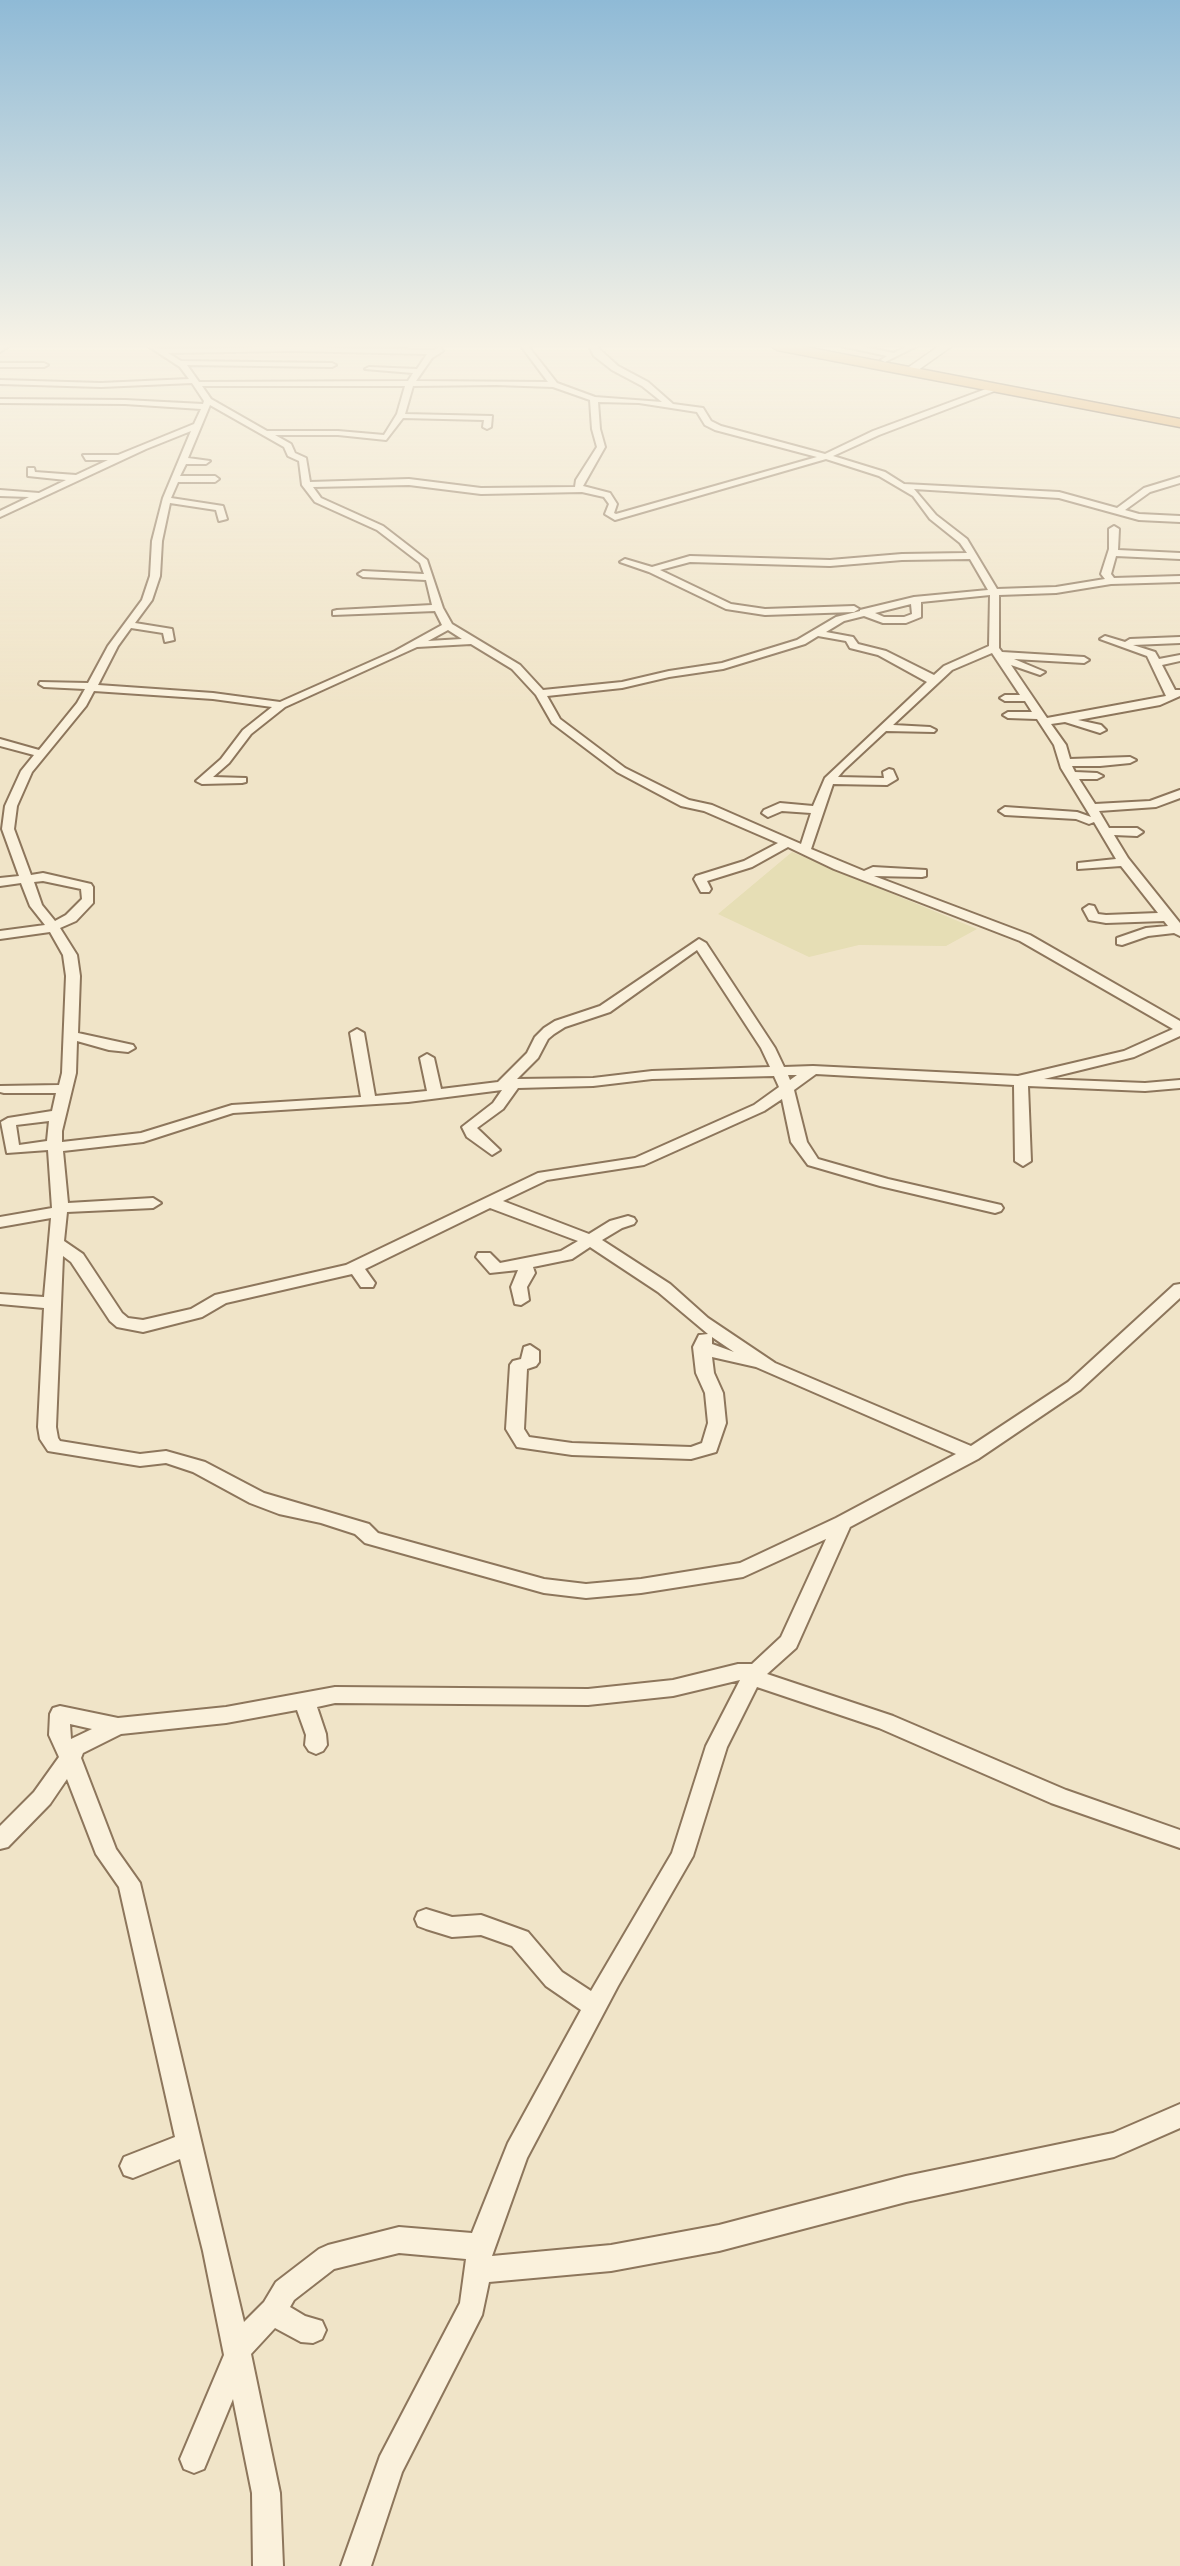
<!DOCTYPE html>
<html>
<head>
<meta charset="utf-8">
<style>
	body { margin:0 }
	canvas { display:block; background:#f0e4c8 }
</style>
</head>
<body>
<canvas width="1180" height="2566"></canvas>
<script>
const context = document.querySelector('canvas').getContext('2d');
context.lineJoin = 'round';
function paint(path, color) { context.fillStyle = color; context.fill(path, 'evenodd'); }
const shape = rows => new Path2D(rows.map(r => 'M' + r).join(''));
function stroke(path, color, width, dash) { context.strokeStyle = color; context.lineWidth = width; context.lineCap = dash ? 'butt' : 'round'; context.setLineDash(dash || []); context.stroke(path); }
const farmland = shape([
	[792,852,977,929,946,946,859,945,809,957,718,914]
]);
const street = shape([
	[0,346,9,346,0,352,0,346],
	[148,346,162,349,292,347,434,350,440,347,443,351,432,358,416,381,548,382,521,346,528,346,557,383,595,397,662,402,642,386,612,370,594,356,589,346,596,346,618,366,648,382,673,404,703,408,711,421,721,426,825,454,873,431,994,386,997,390,879,435,833,456,885,472,904,484,1059,492,1117,508,1144,488,1180,477,1180,483,1150,492,1125,510,1139,514,1180,516,1180,522,1139,520,1059,498,914,489,936,515,967,539,997,589,1056,587,1105,579,1101,574,1109,549,1109,529,1114,526,1119,529,1118,550,1180,553,1180,559,1116,556,1111,574,1114,578,1180,576,1180,582,1111,584,1056,593,999,595,999,648,1002,652,1084,657,1089,660,1084,663,1014,659,1045,672,1040,675,1011,665,1047,718,1166,696,1147,656,1100,639,1105,636,1125,642,1130,639,1180,637,1180,643,1133,645,1155,652,1159,659,1180,655,1180,661,1162,665,1175,690,1180,690,1180,696,1160,705,1078,720,1101,725,1106,730,1100,733,1065,722,1051,724,1066,745,1070,759,1130,757,1136,760,1130,763,1100,766,1072,766,1075,772,1097,773,1103,776,1097,779,1079,779,1095,804,1150,801,1180,790,1180,798,1156,807,1099,811,1109,828,1137,828,1143,832,1137,836,1114,835,1128,858,1180,923,1180,936,1174,933,1148,936,1122,945,1117,944,1117,938,1146,928,1168,926,1164,921,1106,923,1089,920,1083,909,1089,905,1094,906,1098,914,1106,915,1158,913,1121,866,1078,869,1078,863,1116,859,1094,822,1089,824,1076,819,1005,815,999,811,1005,807,1077,812,1091,817,1061,768,1054,745,1037,719,1008,718,1003,715,1008,712,1032,712,1025,701,1005,701,1000,698,1005,695,1020,695,992,653,952,670,893,725,930,727,936,730,934,732,886,731,844,770,838,777,884,778,883,772,889,769,893,770,897,779,887,785,833,784,811,849,864,871,873,867,926,870,926,876,922,877,874,876,1030,935,1180,1021,1180,1036,1134,1057,1044,1079,1145,1083,1180,1080,1180,1088,1145,1091,1028,1086,1031,1161,1023,1166,1015,1161,1014,1085,816,1074,794,1090,807,1142,818,1159,888,1179,1001,1205,1003,1208,1001,1211,995,1213,880,1186,808,1165,791,1142,782,1099,764,1111,644,1165,547,1180,503,1201,589,1234,610,1221,628,1216,634,1218,636,1221,634,1224,622,1228,602,1240,670,1284,708,1318,775,1363,971,1446,1068,1382,1174,1285,1180,1284,1180,1298,1080,1390,978,1459,850,1527,796,1648,767,1674,893,1716,1066,1790,1180,1830,1180,1848,1051,1803,879,1728,757,1687,727,1747,693,1856,618,1986,527,2158,492,2256,611,2245,719,2225,906,2176,1113,2133,1180,2104,1180,2128,1114,2157,906,2202,719,2251,611,2271,489,2282,482,2315,402,2472,371,2566,341,2566,380,2456,460,2303,466,2259,399,2253,334,2269,294,2300,290,2307,305,2316,322,2321,326,2330,322,2339,313,2343,301,2342,275,2328,251,2354,280,2493,283,2566,253,2566,252,2493,233,2399,204,2469,194,2473,184,2469,180,2459,224,2355,203,2251,180,2159,133,2178,124,2175,120,2166,124,2157,175,2137,119,1887,96,1854,67,1779,50,1804,8,1847,0,1849,0,1826,34,1792,59,1757,49,1735,50,1714,53,1708,60,1706,118,1718,226,1707,335,1687,588,1689,673,1680,738,1664,752,1664,781,1637,826,1539,743,1577,641,1593,586,1598,544,1593,365,1543,355,1534,321,1523,279,1514,250,1503,193,1472,166,1463,140,1466,54,1452,48,1451,40,1439,38,1427,44,1308,0,1304,0,1294,44,1297,51,1218,0,1227,0,1217,52,1208,48,1150,7,1153,1,1122,8,1118,52,1111,56,1093,4,1093,0,1092,0,1086,59,1085,62,1073,66,976,63,955,50,932,0,939,0,931,45,925,30,906,21,883,0,886,0,878,19,876,2,829,5,806,21,771,34,755,0,746,0,739,39,750,77,703,85,689,44,687,39,684,40,682,88,683,108,646,142,600,150,576,152,541,163,498,191,431,146,449,0,517,0,511,29,497,0,496,0,490,39,493,66,480,28,476,28,468,34,468,35,472,76,475,108,460,86,460,83,455,118,455,194,424,201,409,125,404,0,403,0,399,125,400,203,404,204,401,192,383,101,387,0,384,0,380,101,383,189,379,180,367,148,346],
	[292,351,427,354,417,369,369,367,365,369,413,373,408,381,199,382,187,365,332,367,336,365,332,363,181,361,168,353,292,351],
	[496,385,553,387,590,400,592,429,597,447,576,480,575,487,481,488,409,479,310,482,306,458,295,453,291,444,275,435,338,435,386,440,403,418,484,420,483,427,487,429,491,427,492,416,405,414,413,386,496,385],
	[202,386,405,386,397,414,384,435,338,431,267,431,211,399,202,386],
	[598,402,639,403,697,412,705,425,715,430,817,457,616,514,614,513,617,504,610,493,583,486,605,447,600,429,598,402],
	[210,405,284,447,288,456,299,461,302,485,315,502,377,530,420,563,424,574,363,571,358,574,363,577,426,580,432,605,337,610,333,611,333,615,435,611,442,625,395,651,280,702,213,693,98,685,118,646,131,628,163,633,165,642,174,640,172,629,135,623,152,600,160,576,162,541,170,503,216,510,219,521,227,519,223,506,171,498,178,482,215,482,219,479,215,476,180,476,186,464,206,464,210,461,188,458,210,405],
	[826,459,879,476,913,496,930,519,960,543,967,553,902,554,830,560,690,556,652,567,625,559,620,562,649,572,726,609,765,615,854,612,859,609,854,606,765,609,731,604,660,570,690,562,830,566,902,560,970,559,988,590,914,597,860,610,860,611,836,617,797,640,722,663,669,671,622,682,543,690,520,665,452,624,443,608,427,560,383,526,321,498,313,487,409,485,481,494,582,492,604,497,609,504,605,514,615,520,826,459],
	[990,595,989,646,944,666,934,675,886,651,858,644,853,637,826,632,844,621,864,616,883,623,906,623,921,617,921,602,990,595],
	[911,604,912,614,904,617,884,617,875,613,911,604],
	[448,630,462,639,428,641,448,630],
	[818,636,846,641,850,648,878,655,927,682,825,778,813,806,780,803,764,810,762,813,768,817,782,811,811,813,801,844,712,805,689,800,625,768,560,719,547,696,622,688,669,677,723,669,805,644,818,636],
	[471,644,512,669,536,695,552,723,617,772,681,806,704,811,778,843,744,861,696,876,694,879,701,892,709,892,711,889,707,881,752,867,788,847,834,869,1020,941,1173,1029,1124,1051,1018,1076,813,1066,784,1067,775,1048,706,943,699,939,600,1006,555,1021,544,1028,535,1037,527,1053,498,1082,441,1089,434,1058,427,1054,420,1058,427,1091,375,1096,364,1033,357,1029,350,1033,361,1097,232,1105,141,1133,62,1142,62,1131,76,1073,77,1041,109,1050,128,1052,135,1048,133,1045,78,1033,80,976,77,955,60,928,76,921,93,903,93,887,91,884,43,873,31,875,14,829,17,806,32,772,86,706,94,691,213,699,272,707,243,730,221,759,196,781,202,784,242,783,246,782,246,778,213,777,229,763,251,734,285,707,417,647,471,644],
	[43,881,81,889,82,899,66,915,55,921,42,905,34,882,43,881],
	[697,950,761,1048,770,1067,652,1071,593,1078,517,1079,538,1058,548,1039,554,1034,565,1027,610,1012,697,950],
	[788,1075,797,1075,790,1080,788,1075],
	[774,1076,779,1087,754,1105,635,1158,538,1173,346,1265,215,1295,191,1309,143,1320,128,1318,122,1313,83,1254,64,1241,67,1212,153,1208,161,1203,153,1198,68,1203,63,1151,143,1142,233,1113,408,1102,502,1090,493,1103,462,1127,467,1137,492,1155,500,1150,477,1128,503,1109,518,1088,593,1086,652,1079,774,1076],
	[49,1121,47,1141,19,1145,16,1125,49,1121],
	[490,1208,578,1241,561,1251,500,1263,490,1253,478,1253,476,1257,490,1273,518,1270,511,1287,515,1304,521,1305,529,1300,527,1287,535,1273,533,1267,572,1259,590,1247,658,1292,708,1334,699,1335,693,1347,696,1373,705,1393,708,1423,702,1443,691,1447,572,1443,529,1437,524,1429,527,1369,536,1366,539,1362,539,1351,530,1345,524,1347,521,1359,513,1361,510,1365,506,1429,517,1447,572,1455,691,1459,716,1452,726,1423,723,1393,714,1373,712,1357,756,1367,956,1454,836,1518,740,1563,641,1579,586,1584,544,1579,378,1533,369,1524,264,1493,205,1462,166,1451,140,1454,60,1441,58,1438,56,1427,63,1256,71,1262,110,1321,117,1327,143,1332,202,1317,226,1303,352,1274,361,1287,373,1287,375,1283,365,1269,490,1208],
	[712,1337,734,1352,712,1344,712,1337],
	[740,1680,706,1746,672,1853,591,1991,562,1972,528,1932,481,1915,452,1917,426,1909,418,1912,415,1919,418,1926,426,1929,452,1937,481,1935,512,1946,546,1986,581,2010,508,2143,472,2233,399,2227,328,2245,319,2249,276,2282,264,2302,244,2322,140,1883,116,1849,81,1758,83,1753,121,1734,226,1723,297,1710,306,1735,305,1745,309,1751,316,1754,323,1751,327,1745,326,1734,317,1707,335,1703,588,1705,673,1696,740,1680],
	[70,1724,92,1729,71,1739,70,1724],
	[841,346,859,346,894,353,907,346,917,346,885,362,881,360,887,356,841,346],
	[0,363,44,363,48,365,44,367,0,367,0,363]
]);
const secondary = shape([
	[939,346,952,346,914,373,906,373,906,369,939,346]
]);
const highway = shape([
	[771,346,800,346,1180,419,1180,427,777,350,771,346]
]);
paint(farmland, '#e6deb5');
stroke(street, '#8d765c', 4);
stroke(secondary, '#6f573f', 3);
stroke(highway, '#5b4430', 3);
paint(street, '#faf1dc');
paint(secondary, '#faf1dc');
paint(highway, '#e0a458');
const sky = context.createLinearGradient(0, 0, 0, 706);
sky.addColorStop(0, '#8fbad6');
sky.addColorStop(0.49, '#f8f3e6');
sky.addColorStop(1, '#f8f3e600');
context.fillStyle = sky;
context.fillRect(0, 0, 1180, 706);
</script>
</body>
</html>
